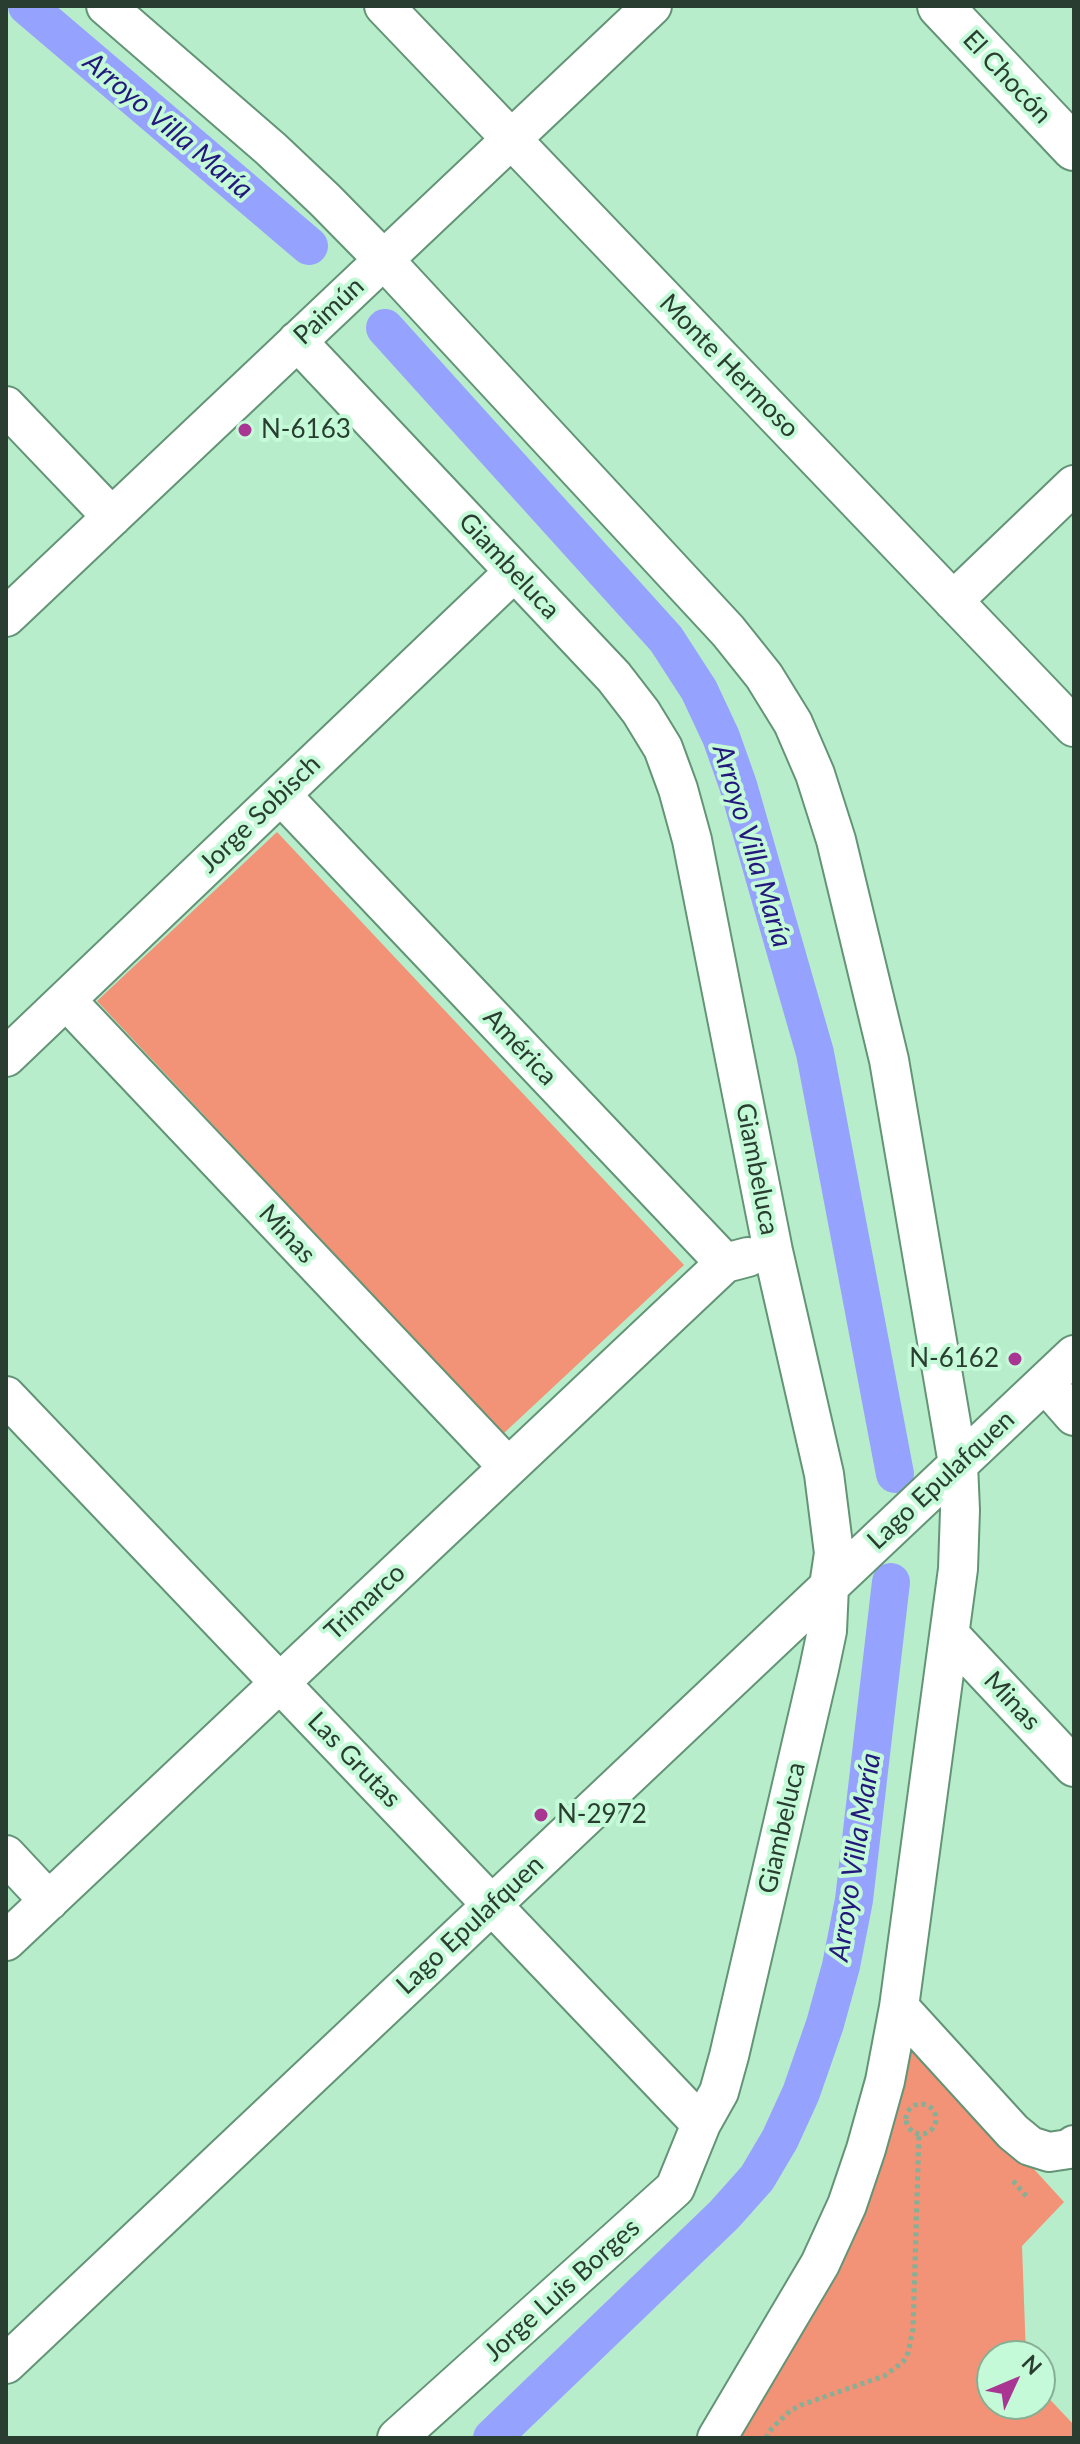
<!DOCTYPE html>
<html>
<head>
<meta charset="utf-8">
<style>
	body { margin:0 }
	#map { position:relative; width:1080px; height:2444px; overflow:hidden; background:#b8edcb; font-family:Lato,sans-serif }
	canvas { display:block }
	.frame { position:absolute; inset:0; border:8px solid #293e31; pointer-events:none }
	.north { position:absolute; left:976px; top:2340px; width:80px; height:80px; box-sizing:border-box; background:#c5fad8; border:2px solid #87af95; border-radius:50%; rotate:46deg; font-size:22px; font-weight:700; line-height:32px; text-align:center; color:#293e31 }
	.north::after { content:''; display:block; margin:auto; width:28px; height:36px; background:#a83692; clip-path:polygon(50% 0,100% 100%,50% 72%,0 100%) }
</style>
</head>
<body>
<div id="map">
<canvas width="1080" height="2444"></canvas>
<div class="frame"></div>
<div class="north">N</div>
</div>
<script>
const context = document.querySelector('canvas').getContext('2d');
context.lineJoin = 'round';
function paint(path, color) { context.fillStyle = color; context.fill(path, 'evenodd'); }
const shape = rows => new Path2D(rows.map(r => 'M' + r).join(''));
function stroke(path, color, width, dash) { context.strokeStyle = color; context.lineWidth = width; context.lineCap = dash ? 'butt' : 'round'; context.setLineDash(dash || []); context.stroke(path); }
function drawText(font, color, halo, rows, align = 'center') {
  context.font = font + ' Lato,sans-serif'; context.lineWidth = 8; context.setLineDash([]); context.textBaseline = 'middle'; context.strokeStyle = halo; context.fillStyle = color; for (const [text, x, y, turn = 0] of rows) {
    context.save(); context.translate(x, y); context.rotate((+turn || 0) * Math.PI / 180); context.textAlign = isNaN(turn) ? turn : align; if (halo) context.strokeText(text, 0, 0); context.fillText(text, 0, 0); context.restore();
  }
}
const green = shape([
	[277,832,684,1265,503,1434,97,1001],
	[918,2049,930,2055,1064,2202,1022,2246,1026,2356,992,2356,992,2404,1040,2404,1040,2389,1074,2425,1074,2438,732,2438,905,2055]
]);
const canal = shape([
	[27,6,309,246],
	[385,328,666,639,699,690,721,737,738,785,815,1053,895,1474],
	[492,2438,724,2215,757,2178,780,2139,801,2093,825,2024,841,1966,854,1900,891,1582]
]);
const path = shape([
	'906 2119a15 15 0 1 1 30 0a15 15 0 1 1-30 0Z',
	[1013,2181,1028,2198],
	[766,2438,772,2428,790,2411,801,2405,884,2376,903,2362,908,2353,913,2329,919,2134]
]);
const minor = shape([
	[106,6,271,149,325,200,384,260,728,631,764,676,793,723,815,774,836,840,889,1060,958,1464,960,1510,958,1569,899,2007,885,2081,866,2149,847,2205,820,2264,717,2438],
	[384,6,1074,727],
	[297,341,614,677,641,712,663,748,678,789,692,840,773,1251,824,1474,834,1553,829,1586,827,1631,819,1669,729,2056,719,2092,701,2124,675,2188,397,2438],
	[6,406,112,517],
	[953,601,1074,485],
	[6,617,652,6],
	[281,795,725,1263,748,1257],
	[66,1000,508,1467],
	[6,1057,514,572],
	[1045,1383,1074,1416],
	[6,1396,701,2124],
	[950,1635,1074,1767],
	[6,1855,49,1901],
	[6,1941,725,1263],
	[899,2007,1013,2132,1030,2146,1049,2152,1069,2149,1074,2145],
	[6,2364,1074,1355]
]);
const major = shape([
	[940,6,1074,148]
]);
const markers = [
	[245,430,8,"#a83692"],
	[1015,1359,8,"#a83692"],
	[541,1815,8,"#a83692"]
];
const streetNames = [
	["El Chocón",1007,77,47],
	["Paimún",329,311,-43],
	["Monte Hermoso",729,366,46],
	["Giambeluca",509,566,47],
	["Jorge Sobisch",260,814,-44],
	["América",520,1047,47],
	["Giambeluca",757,1169,79],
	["Minas",287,1234,47],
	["Lago Epulafquen",941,1480,-43],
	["Trimarco",365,1602,-43],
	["Minas",1012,1701,47],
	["Las Grutas",354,1760,46],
	["Giambeluca",782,1828,-77],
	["Lago Epulafquen",470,1925,-43],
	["Jorge Luis Borges",562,2290,-42]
];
const poiNames = [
	["N-6163",261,430],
	["N-6162",999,1359,"right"],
	["N-2972",557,1815]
];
const waterNames = [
	["Arroyo Villa María",168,126,40],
	["Arroyo Villa María",752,846,73],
	["Arroyo Villa María",855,1857,-81]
];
paint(green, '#f29277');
stroke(canal, '#96a3fe', 38);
stroke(minor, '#639476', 42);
stroke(major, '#639476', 48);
stroke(path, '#86b095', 5, [4, 4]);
stroke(minor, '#fff', 38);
stroke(major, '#fff', 44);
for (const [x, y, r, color] of markers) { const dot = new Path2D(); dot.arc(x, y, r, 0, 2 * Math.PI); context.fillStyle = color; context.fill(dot); stroke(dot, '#c5fad8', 3); }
drawText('26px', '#293e31', '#c5fad8', streetNames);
drawText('26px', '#293e31', '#c5fad8', poiNames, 'left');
drawText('italic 28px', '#23187b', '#c5fad8', waterNames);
</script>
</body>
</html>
